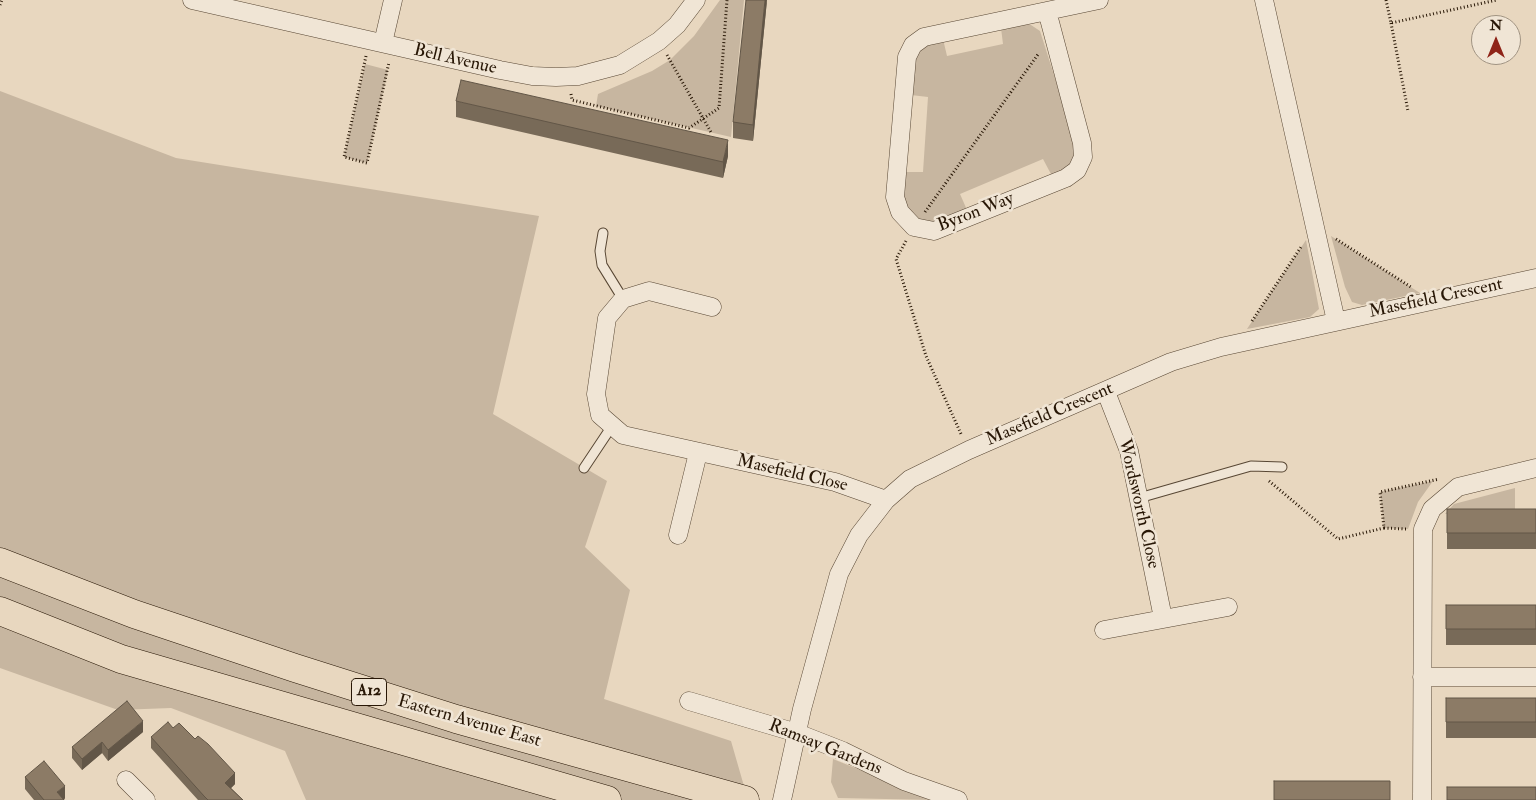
<!DOCTYPE html>
<html>
<head>
<meta charset="utf-8">
<style>
	body { margin:0 }
	#map { position:relative; width:1536px; height:800px; overflow:hidden; background:#e8d7bf; font-family:"IM FELL Double Pica",serif }
	canvas { display:block }
	.north { position:absolute; left:1471px; top:15px; width:50px; height:50px; box-sizing:border-box; background:#f0e5d5; border:1px solid #a09382; border-radius:50%; rotate:0deg; font-size:14px; font-weight:700; line-height:20px; text-align:center; color:#281706 }
	.north::after { content:''; display:block; margin:auto; width:18px; height:22px; background:#8f2418; clip-path:polygon(50% 0,100% 100%,50% 72%,0 100%) }
</style>
</head>
<body>
<div id="map">
<canvas width="1536" height="800"></canvas>
<div class="north">N</div>
</div>
<script>
const context = document.querySelector('canvas').getContext('2d');
context.lineJoin = 'round';
function paint(path, color) { context.fillStyle = color; context.fill(path, 'evenodd'); }
const shape = rows => new Path2D(rows.map(r => 'M' + r).join(''));
function stroke(path, color, width, dash) { context.strokeStyle = color; context.lineWidth = width; context.lineCap = dash ? 'butt' : 'round'; context.setLineDash(dash || []); context.stroke(path); }
function drawText(font, color, halo, rows, align = 'center') {
  context.font = font + ' "IM FELL Double Pica",serif'; context.lineWidth = 5; context.setLineDash([]); context.textBaseline = 'middle'; context.strokeStyle = halo; context.fillStyle = color; for (const [text, x, y, turn = 0] of rows) {
    context.save(); context.translate(x, y); context.rotate((+turn || 0) * Math.PI / 180); context.textAlign = isNaN(turn) ? turn : align; if (halo) context.strokeText(text, 0, 0); context.fillText(text, 0, 0); context.restore();
  }
}
const green = shape([
	[720,0,744,0,731,137,596,106,598,94,652,71,670,60,694,36],
	[1020,23,1031,25,1040,31,1074,138,1075,154,1069,167,1052,176,1043,159,960,194,967,210,944,220,930,223,919,220,910,213,904,203,903,189,904,172,923,172,928,97,911,95,913,57,927,43,943,39,947,56,1003,44,1001,28],
	[365,64,388,70,367,163,344,157],
	[0,91,176,158,539,216,493,414,607,481,585,547,630,590,604,699,731,741,748,800,306,800,285,751,171,708,118,710,0,668],
	[1331,236,1420,293,1362,305,1352,302,1345,287],
	[1306,240,1319,309,1310,317,1247,329],
	[1433,481,1418,502,1408,529,1384,528,1380,492],
	[1515,488,1515,514,1445,514,1454,504],
	[833,759,934,800,838,798,831,782]
]);
const path = shape([
	[1386,0,1391,23,1497,0],
	[0,5,2,0],
	[1391,23,1408,111],
	[667,55,712,134],
	[366,56,344,157,367,163,389,62],
	[571,94,572,100,689,128,719,108,727,0],
	[925,212,1039,53],
	[1336,239,1411,287],
	[906,241,896,259,926,356,961,434],
	[1252,321,1301,247],
	[1269,481,1338,539,1384,528],
	[1406,529,1384,528,1380,492,1439,479]
]);
const lane = shape([
	[603,233,600,251,602,265,623,299],
	[584,468,612,426],
	[1139,498,1251,466,1282,467]
]);
const street = shape([
	[192,0,500,70,532,76,556,77,578,76,620,65,659,41,677,25,696,0],
	[1264,0,1336,321],
	[1047,11,1082,143,1083,157,1077,170,1066,178,934,231,914,227,900,212,895,197,907,57,913,45,924,37,1099,0],
	[383,43,393,0],
	[712,307,649,291,623,299,607,318,596,394,600,415,623,435,835,482,886,500],
	[1106,392,1129,451,1163,618],
	[678,535,698,453],
	[1104,630,1228,607],
	[1422,677,1535,677],
	[689,701,797,733,843,751,904,781,958,800],
	[126,780,146,800],
	[782,800,802,709,839,574,859,535,886,500,910,479,969,450,1171,362,1221,347,1536,278],
	[1422,800,1423,529,1432,509,1458,487,1536,468]
]);
const highway = shape([
	[0,562,134,614,295,668,456,719,745,800],
	[0,611,121,659,607,800]
]);
const wall = shape([
	[767,0,753,141,733,138,733,122],
	[456,101,728,156,723,178,456,117],
	[1447,509,1536,509,1536,549,1447,549],
	[1446,605,1536,605,1536,645,1446,645],
	[1446,698,1536,698,1536,738,1446,738],
	[173,728,235,784,231,788,243,800,198,800,151,748,151,737],
	[143,732,108,761,102,753,82,770,72,758,72,747],
	[25,777,65,798,64,800,34,800,25,789]
]);
const shadedWall = shape([
	[765,0,767,0,753,141,753,125],
	[728,140,728,156,723,178,723,162],
	[143,721,143,732,108,761,108,750],
	[102,742,102,753,82,770,82,759],
	[235,773,235,784,225,794,225,783],
	[65,786,65,798,63,800,57,792]
]);
const building = shape([
	[746,0,765,0,753,125,733,122,746,0],
	[461,80,728,140,723,162,456,101,461,80],
	[1447,509,1536,509,1536,533,1447,533,1447,509],
	[1446,605,1536,605,1536,629,1446,629,1446,605],
	[1446,698,1536,698,1536,722,1446,722,1446,698],
	[127,701,143,721,108,750,102,742,82,759,72,747,127,701],
	[168,722,173,728,179,723,195,739,198,736,208,744,235,773,225,783,243,800,208,800,204,796,151,737,168,722],
	[44,761,65,786,57,792,64,800,44,800,25,777,44,761],
	[1274,781,1390,781,1390,800,1274,800,1274,781],
	[1447,787,1536,787,1536,800,1447,800,1447,787]
]);
const shields = [
	[369,692,35]
];
const shieldNames = [
	["A12",369,692]
];
const streetNames = [
	["Bell Avenue",455,60,13],
	["Byron Way",976,213,-21],
	["Masefield Crescent",1436,299,-12],
	["Masefield Crescent",1050,415,-23],
	["Masefield Close",792,474,13],
	["Wordsworth Close",1138,504,77],
	["Eastern Avenue East",469,722,16],
	["Ramsay Gardens",825,748,22]
];
paint(green, '#c7b6a0');
stroke(lane, '#584734', 11);
stroke(street, '#584734', 19);
stroke(highway, '#281706', 29);
stroke(path, '#281706', 3, [1, 2.5]);
stroke(lane, '#f0e5d5', 9);
stroke(street, '#f0e5d5', 18);
stroke(highway, '#e8d7bf', 28);
paint(wall, '#786a58');
paint(shadedWall, '#625647');
paint(building, '#8c7b66');
stroke(building, '#625647', 1);
for (const [x, y, w] of shields) { const box = new Path2D(); box.roundRect(x - w / 2, y - 13.5, w, 27, 4); context.fillStyle = '#f0e5d5'; context.fill(box); stroke(box, '#281706', 1); }
drawText('bold 16px', '#281706', null, shieldNames);
drawText('18px', '#281706', '#f0e5d5', streetNames);
</script>
</body>
</html>
